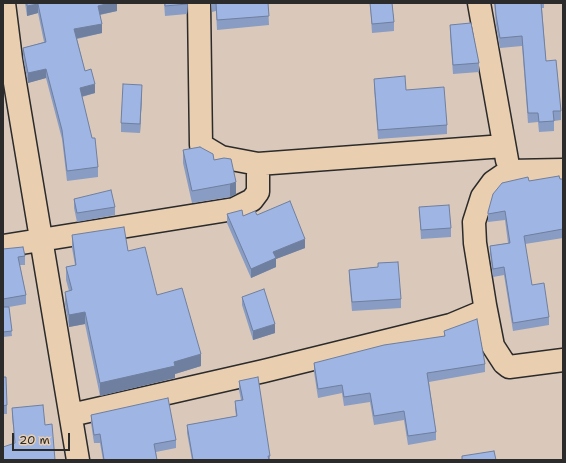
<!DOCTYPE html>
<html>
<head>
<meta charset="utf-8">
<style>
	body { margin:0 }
	#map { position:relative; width:566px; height:463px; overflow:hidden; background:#dac9ba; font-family:"Shantell Sans",sans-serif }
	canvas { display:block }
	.frame { position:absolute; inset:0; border:4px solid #2b2b2b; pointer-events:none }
	.scale { position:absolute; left:12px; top:433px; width:58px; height:18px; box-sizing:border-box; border:2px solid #2b2b2b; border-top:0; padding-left:5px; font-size:12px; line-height:14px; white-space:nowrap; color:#2b2b2b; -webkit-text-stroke:3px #e9ceb0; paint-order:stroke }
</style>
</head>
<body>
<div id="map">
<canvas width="566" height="463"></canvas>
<div class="frame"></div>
<div class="scale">20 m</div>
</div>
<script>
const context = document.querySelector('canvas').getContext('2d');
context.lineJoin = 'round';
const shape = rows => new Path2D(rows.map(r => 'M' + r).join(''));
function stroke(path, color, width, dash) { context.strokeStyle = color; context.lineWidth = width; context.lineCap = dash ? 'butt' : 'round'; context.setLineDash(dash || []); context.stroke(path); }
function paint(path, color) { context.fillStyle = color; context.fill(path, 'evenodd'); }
const minor = shape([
	[4,3,11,59,78,460],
	[199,3,201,145,221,157,258,164,504,146],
	[479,3,507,160],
	[3,246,234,209,252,200,258,192,258,164],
	[485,305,493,346,504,363,509,367,563,360],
	[71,415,264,371,451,325,482,312,485,305,475,243,474,222,482,197,493,182,509,171,563,170]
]);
const wall = shape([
	[25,3,117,3,117,11,100,15,102,33,77,39,85,71,95,93,82,97,98,167,98,177,67,181,62,139,46,78,28,83,23,57,23,48,44,42,38,13,27,16],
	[164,3,188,3,187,14,165,16],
	[211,3,285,3,268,4,269,25,217,30,216,11,212,12],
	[370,3,392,3,394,22,394,31,372,33],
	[494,3,544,3,544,8,542,8,546,61,561,111,561,120,554,121,554,131,539,132,538,122,528,123,522,46,500,48,496,25],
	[450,25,479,63,479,72,453,74,450,34],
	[374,79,406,90,447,125,447,134,378,139,374,88],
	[142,94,140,133,121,132,121,123],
	[183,150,214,160,224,158,236,194,230,197,192,203,183,163],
	[560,179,563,179,563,238,525,244,532,285,549,317,549,325,513,331,504,275,493,277,490,254,490,246,508,243,505,220,488,222,488,212,529,181],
	[74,199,115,207,115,215,77,222,74,208],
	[419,207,451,228,451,237,421,239],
	[227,214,243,216,257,215,305,248,276,259,276,267,251,278,227,223],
	[72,235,128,251,157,295,201,366,175,374,175,378,100,396,85,324,69,327,65,304,65,292,69,291,66,280,66,267,75,265,72,248],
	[3,249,25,256,25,265,20,265,26,295,26,304,9,307,12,336,3,337],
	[378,267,401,299,401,308,352,311,349,278,349,270],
	[242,297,275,333,253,340,242,305],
	[444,331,485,364,485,372,429,382,436,432,436,440,408,445,404,420,374,425,370,402,344,406,342,393,318,398,314,372,314,363,444,336],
	[3,377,7,405,7,414,3,414],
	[239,381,270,456,270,460,192,460,187,433,187,425,236,416,235,409,235,401,241,400,239,390],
	[12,408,45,425,15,443,12,417],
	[91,415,176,440,176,448,156,452,157,460,103,460,100,443,94,443,91,423]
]);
const shadedWall = shape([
	[110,3,117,3,117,11,98,15,98,6],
	[187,3,188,3,187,14],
	[38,4,38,13,27,16,27,6],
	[102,24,102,33,74,39,74,29],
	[46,69,46,78,28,83,28,73],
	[95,84,95,93,80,97,80,88],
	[142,85,142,94,140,133,140,124],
	[236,182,236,194,230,197,230,184],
	[305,239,305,248,276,259,276,267,251,278,251,269,273,252],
	[85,312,85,324,69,327,69,315],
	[275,324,275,333,253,340,253,331],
	[201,354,201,366,175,374,175,378,100,396,100,383]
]);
const building = shape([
	[27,3,110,3,98,6,102,24,74,29,85,71,91,69,95,84,80,88,92,138,95,138,98,167,67,171,62,130,46,69,28,73,23,48,46,42,38,4,27,6,27,3],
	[165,3,187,3,187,4,165,6,165,3],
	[216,3,268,3,269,16,217,20,216,3],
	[370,3,392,3,394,22,372,24,370,3],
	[495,3,541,3,546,61,556,60,561,111,553,111,554,121,539,122,538,113,528,113,522,36,500,38,496,15,495,3],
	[471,23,479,63,453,65,450,25,471,23],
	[405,76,406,90,444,87,447,125,378,130,374,79,405,76],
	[123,84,142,85,140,124,121,123,123,84],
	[200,147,213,154,214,160,224,158,231,159,236,182,230,184,192,191,183,150,200,147],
	[559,176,560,179,563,179,563,229,524,236,532,285,544,283,549,317,513,323,504,267,493,269,490,246,510,243,505,211,488,214,488,212,493,194,502,183,528,177,529,181,559,176],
	[111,190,115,207,77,213,74,199,111,190],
	[290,201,305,239,273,252,276,258,251,269,227,214,242,210,243,216,255,211,257,215,290,201],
	[449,205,451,228,421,230,419,207,449,205],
	[124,227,128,251,145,247,157,295,182,288,201,354,174,362,175,366,100,383,85,312,69,315,65,292,72,290,66,267,76,265,72,235,124,227],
	[23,247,25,256,18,257,26,295,3,299,3,249,23,247],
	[398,262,401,299,352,302,349,270,378,267,378,263,398,262],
	[264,289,275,324,253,331,242,297,264,289],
	[3,307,9,307,12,331,3,332,3,307],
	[477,319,485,364,427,373,436,432,408,436,404,411,374,416,370,393,344,397,342,385,318,389,314,363,384,345,445,336,444,331,477,319],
	[3,377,6,377,7,405,3,406,3,377],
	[258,377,270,456,268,456,269,460,193,460,187,425,237,416,235,401,243,400,239,381,258,377],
	[168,398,176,440,154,444,157,460,104,460,100,434,94,435,91,415,168,398],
	[43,405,45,425,52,424,55,460,3,460,3,447,15,443,12,408,43,405],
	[494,451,496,460,462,460,462,456,494,451]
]);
stroke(minor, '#2b2b2b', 25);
stroke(minor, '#e9ceb0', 22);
paint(wall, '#899cc3');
paint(shadedWall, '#6f7f9f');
paint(building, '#9fb5e3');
stroke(building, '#6f7f9f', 1);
</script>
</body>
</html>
